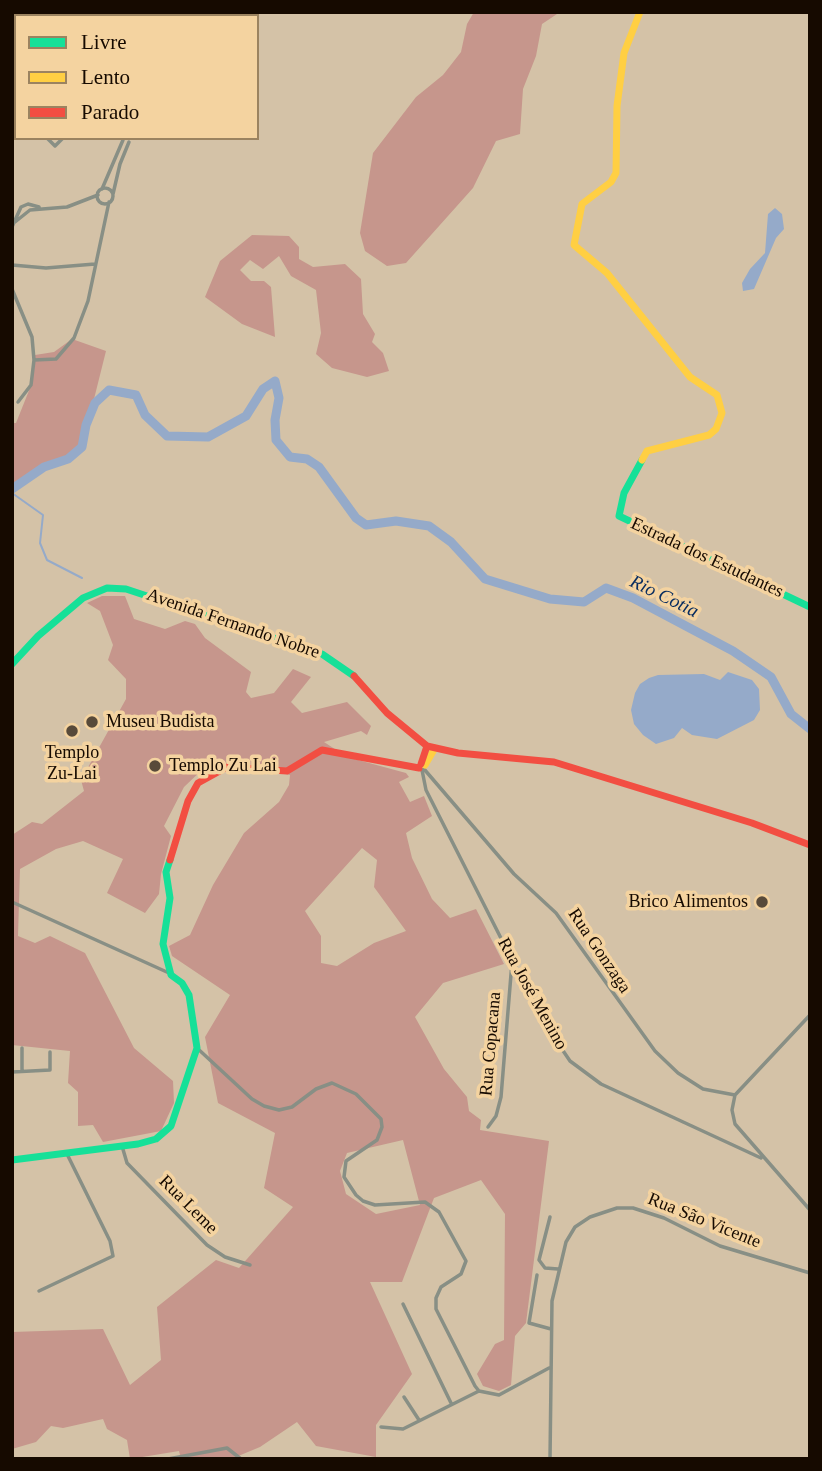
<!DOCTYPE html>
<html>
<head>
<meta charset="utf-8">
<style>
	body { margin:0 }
	#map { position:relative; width:822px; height:1471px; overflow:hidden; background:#d4c2a7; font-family:"Times New Roman",serif }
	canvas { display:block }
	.frame { position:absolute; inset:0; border:14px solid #160a00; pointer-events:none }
	.legend { position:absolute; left:14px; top:14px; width:245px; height:126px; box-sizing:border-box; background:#f4d3a0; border:2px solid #9b8360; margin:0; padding:9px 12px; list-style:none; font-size:21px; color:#160a00 }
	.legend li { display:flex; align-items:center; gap:14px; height:35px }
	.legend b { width:35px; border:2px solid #9b8360 }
</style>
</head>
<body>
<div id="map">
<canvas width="822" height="1471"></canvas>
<div class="frame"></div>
<ul class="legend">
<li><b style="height:9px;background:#16e098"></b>Livre</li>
<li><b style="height:9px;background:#ffcf43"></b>Lento</li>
<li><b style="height:9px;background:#f24e42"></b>Parado</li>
</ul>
</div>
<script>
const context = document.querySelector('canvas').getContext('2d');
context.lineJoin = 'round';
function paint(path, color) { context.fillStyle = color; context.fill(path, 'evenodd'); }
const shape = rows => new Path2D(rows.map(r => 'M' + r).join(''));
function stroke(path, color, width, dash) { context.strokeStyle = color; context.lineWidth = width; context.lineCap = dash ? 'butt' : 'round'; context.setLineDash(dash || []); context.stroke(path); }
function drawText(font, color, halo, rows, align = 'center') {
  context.font = font + ' "Times New Roman",serif'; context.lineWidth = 7; context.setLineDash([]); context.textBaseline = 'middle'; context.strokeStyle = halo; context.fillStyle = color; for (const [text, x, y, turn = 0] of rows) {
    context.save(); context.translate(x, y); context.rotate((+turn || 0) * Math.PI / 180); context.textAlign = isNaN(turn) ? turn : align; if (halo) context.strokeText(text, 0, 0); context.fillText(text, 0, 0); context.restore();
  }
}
const forest = shape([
	[474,12,560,12,542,24,536,56,523,89,520,134,496,141,473,188,406,263,387,266,365,251,360,233,373,153,416,97,443,75,461,52,467,24],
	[252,235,289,236,299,247,299,259,313,267,345,264,361,279,363,314,375,334,372,342,383,353,389,371,367,377,332,368,316,354,321,333,316,290,291,276,279,256,263,269,250,260,240,270,251,281,264,281,271,287,275,337,242,324,205,297,220,261],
	[72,339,106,351,82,447,68,459,44,467,12,489,12,423,16,423,30,388,35,355,54,352],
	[102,596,125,596,134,619,165,629,185,621,195,624,205,638,251,672,246,692,251,698,274,693,293,669,311,677,291,702,302,713,347,702,371,726,367,735,361,731,324,742,347,757,406,773,409,777,399,782,410,802,424,796,432,816,406,833,412,858,432,899,450,918,476,909,504,964,443,983,415,1017,444,1069,467,1097,469,1111,481,1120,480,1130,549,1141,526,1323,515,1336,511,1385,499,1391,483,1386,477,1374,495,1344,504,1340,505,1214,481,1180,434,1198,402,1282,370,1282,412,1374,376,1425,376,1457,316,1446,297,1422,260,1447,231,1459,181,1459,179,1451,130,1459,127,1440,107,1429,103,1419,63,1428,51,1426,36,1442,12,1449,12,1332,103,1329,130,1385,161,1360,157,1307,216,1260,239,1268,293,1207,264,1188,275,1133,218,1103,205,1037,230,995,172,956,169,946,190,935,213,885,244,833,279,802,289,785,290,775,234,762,204,768,184,787,164,826,171,836,161,874,159,894,145,913,107,893,123,859,83,841,56,849,20,869,18,936,35,943,50,936,85,953,134,1048,173,1081,174,1103,161,1131,103,1142,93,1125,78,1126,78,1092,68,1083,70,1051,12,1045,12,835,32,822,42,824,84,791,81,780,126,699,126,679,108,660,113,645,100,611,87,603],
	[362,848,377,860,374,887,406,931,374,943,337,966,321,963,321,936,305,911],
	[403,1140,420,1205,376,1214,346,1194,340,1171,347,1153]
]);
const water = shape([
	[775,208,782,214,784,229,776,238,754,289,743,291,742,283,750,269,765,253,768,214],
	[728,672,752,680,759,689,760,710,754,720,717,739,692,735,682,728,674,738,656,744,643,735,634,724,631,710,635,693,640,684,649,678,658,675,704,674,720,680]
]);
const stream = shape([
	[12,493,43,515,40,543,47,560,82,578]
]);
const river = shape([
	[12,489,44,467,68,459,82,447,86,425,95,403,109,390,136,395,145,415,167,436,208,437,246,416,263,389,275,381,279,398,275,420,276,440,290,457,307,459,319,467,356,518,366,525,396,521,429,526,451,542,485,579,550,599,584,602,606,588,633,598,733,651,771,677,791,714,810,729]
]);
const street = shape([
	[80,12,82,16],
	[12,34,16,32],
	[12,40,16,44],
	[12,115,16,110],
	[47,138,55,146,63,138],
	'97 196a8 8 0 1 1 16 0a8 8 0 1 1-16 0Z',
	[102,189,123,140],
	[113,194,120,164,129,142],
	[15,222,30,210,67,207,98,195],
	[12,227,21,207,28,204,39,207],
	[12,265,46,268,95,264],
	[12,289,32,337,34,360,31,385,18,402],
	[34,360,56,359,74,338,88,301,109,202],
	[424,769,514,874,556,913,655,1051,678,1073,703,1089,735,1095],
	[422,770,426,790,512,960,551,1033,570,1061,601,1084,761,1158],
	[12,902,169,973],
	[810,1015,735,1095,732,1110,735,1124,810,1210],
	[22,1048,22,1071],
	[197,1048,252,1099,264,1106,279,1110,292,1107,316,1089,332,1083,356,1094,381,1119,382,1127,377,1140,346,1161,344,1177,356,1195,363,1201,375,1205,425,1202,439,1212,466,1261,461,1274,441,1287,436,1298,436,1309,475,1386,479,1391,499,1395,549,1368],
	[12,1072,50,1070,50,1052],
	[488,1127,496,1116,501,1097,512,962],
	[122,1146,127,1163,207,1245,225,1257,250,1265],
	[550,1217,539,1260,545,1268,558,1269],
	[537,1275,529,1323,551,1329],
	[39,1291,113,1256,110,1241,67,1154],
	[403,1304,451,1403],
	[404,1397,419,1420],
	[381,1427,403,1429,479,1391],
	[168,1459,227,1448,241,1459],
	[550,1459,552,1301,566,1242,575,1227,590,1217,617,1208,633,1208,664,1218,720,1246,810,1273]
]);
const fast = shape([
	[642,460,624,493,619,516,810,607],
	[12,664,38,636,83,598,107,588,126,589,322,654,354,676],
	[12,1160,138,1144,156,1139,171,1126,197,1048,189,995,182,983,171,975,163,944,170,898,166,872,170,860]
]);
const slow = shape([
	[640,12,624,53,617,106,616,173,611,182,582,204,574,245,607,273,690,377,717,395,722,413,716,429,709,435,647,451,642,460],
	[425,765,435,748]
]);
const jam = shape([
	[354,676,387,713,427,746,458,753,554,762,752,823,810,845],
	[421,764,427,746],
	[170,860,188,801,198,783,227,767,287,771,322,750,419,768]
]);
const markers = [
	[92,722,7,"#584a3a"],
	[72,731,7,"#584a3a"],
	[155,766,7,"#584a3a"],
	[762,902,7,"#584a3a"]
];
const streetNames = [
	["Estrada dos Estudantes",707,558,25],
	["Avenida Fernando Nobre",233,624,19],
	["Rua Gonzaga",599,951,56],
	["Rua José Menino",532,994,61],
	["Rua Copacana",491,1044,-85],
	["Rua Leme",188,1205,45],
	["Rua São Vicente",704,1221,22]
];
const poiNames = [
	["Museu Budista",106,722],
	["Templo",72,753,"center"],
	["Zu-Lai",72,774,"center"],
	["Templo Zu Lai",169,766],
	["Brico Alimentos",748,902,"right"]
];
const waterNames = [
	["Rio Cotia",664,597,26]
];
paint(forest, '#c6968c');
paint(water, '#95aac9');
stroke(stream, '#95aac9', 2);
stroke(river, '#95aac9', 9);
stroke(street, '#888f85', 3.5);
stroke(fast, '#16e098', 7);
stroke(slow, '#ffcf43', 7);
stroke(jam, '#f24e42', 7);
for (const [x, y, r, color] of markers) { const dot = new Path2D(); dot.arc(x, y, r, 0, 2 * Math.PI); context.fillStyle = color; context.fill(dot); stroke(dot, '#f4d3a0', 2.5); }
drawText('18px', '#160a00', '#f4d3a0', streetNames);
drawText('18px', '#160a00', '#f4d3a0', poiNames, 'left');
drawText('italic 19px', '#0a2e60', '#f4d3a0', waterNames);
</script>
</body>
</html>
